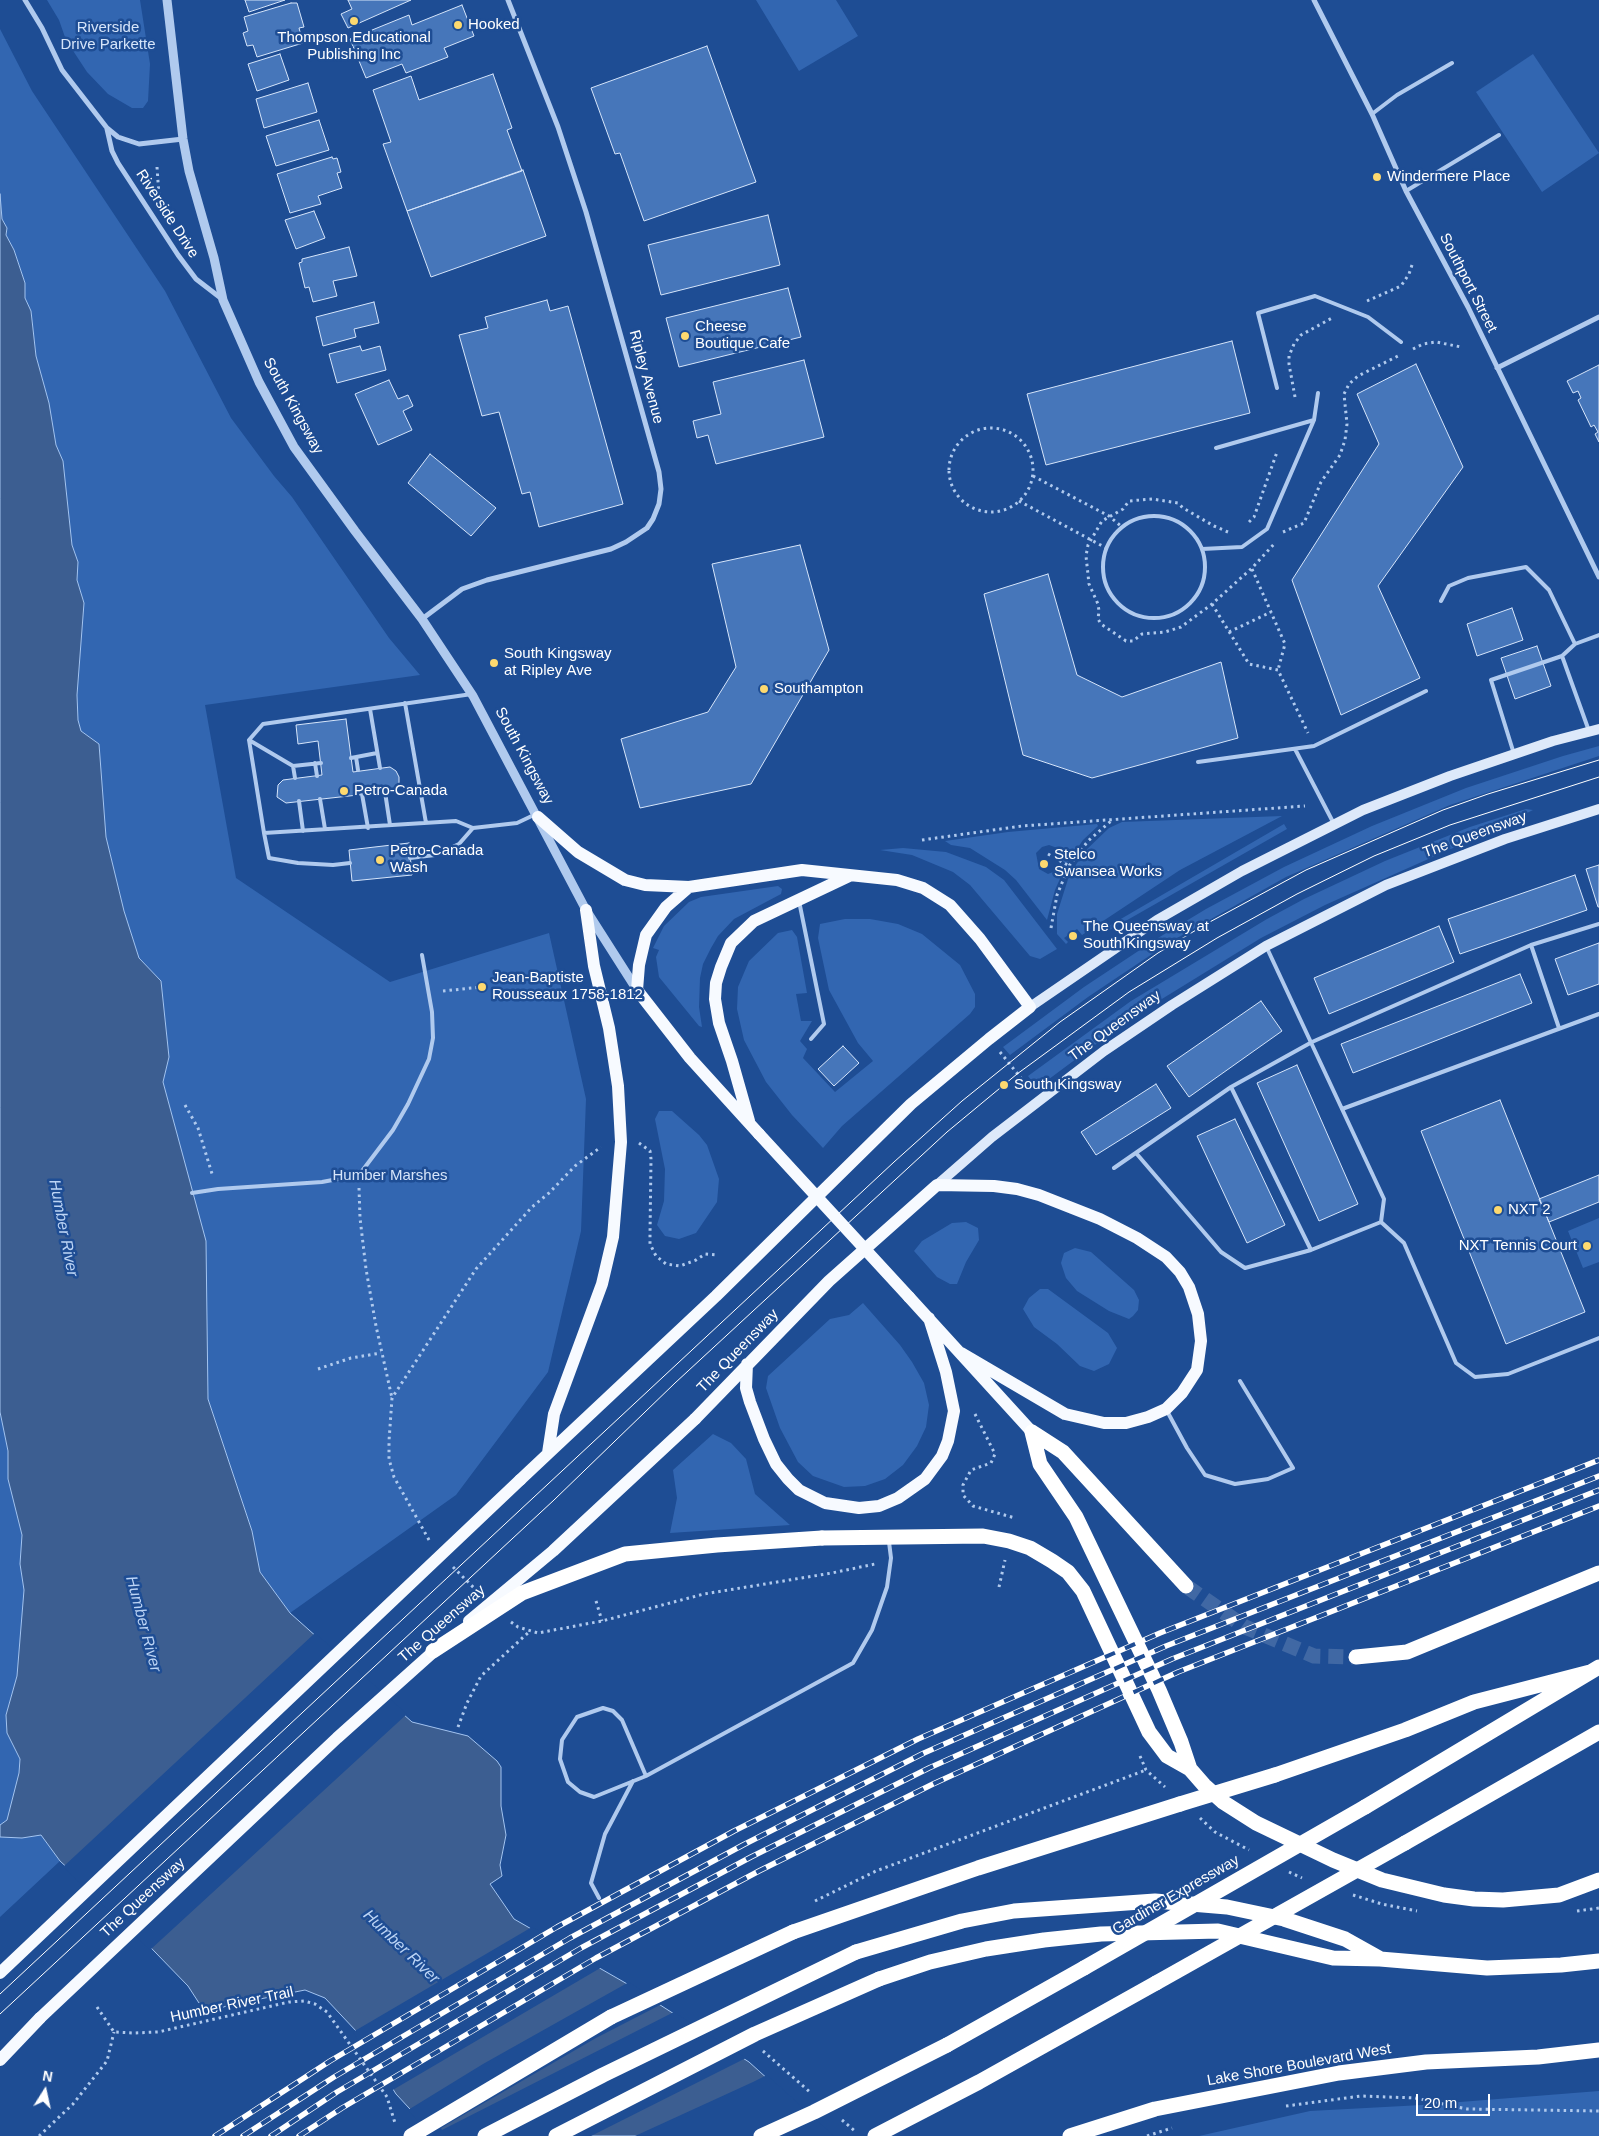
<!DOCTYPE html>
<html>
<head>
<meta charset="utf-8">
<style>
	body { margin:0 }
	#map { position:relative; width:1599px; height:2136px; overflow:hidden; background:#1e4d94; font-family:Helvetica,sans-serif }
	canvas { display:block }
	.north { position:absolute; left:20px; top:2066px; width:50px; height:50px; -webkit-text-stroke:4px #1e4d94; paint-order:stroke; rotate:10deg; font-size:14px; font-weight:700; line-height:20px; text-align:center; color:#fff }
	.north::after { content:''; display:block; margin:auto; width:18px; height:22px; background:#fff; clip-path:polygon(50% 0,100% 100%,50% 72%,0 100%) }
	.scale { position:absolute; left:1416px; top:2094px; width:74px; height:22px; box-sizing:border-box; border:2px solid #fff; border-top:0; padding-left:6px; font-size:15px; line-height:18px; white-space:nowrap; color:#fff; -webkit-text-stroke:4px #1e4d94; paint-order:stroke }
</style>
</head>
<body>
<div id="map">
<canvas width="1599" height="2136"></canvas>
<div class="north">N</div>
<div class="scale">20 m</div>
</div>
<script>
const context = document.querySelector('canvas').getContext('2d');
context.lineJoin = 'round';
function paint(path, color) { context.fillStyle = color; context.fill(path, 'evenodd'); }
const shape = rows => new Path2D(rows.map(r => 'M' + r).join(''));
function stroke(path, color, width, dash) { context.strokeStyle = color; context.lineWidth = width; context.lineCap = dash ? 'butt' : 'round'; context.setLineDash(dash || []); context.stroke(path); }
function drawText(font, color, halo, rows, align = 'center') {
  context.font = font + ' Helvetica,sans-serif'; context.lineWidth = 5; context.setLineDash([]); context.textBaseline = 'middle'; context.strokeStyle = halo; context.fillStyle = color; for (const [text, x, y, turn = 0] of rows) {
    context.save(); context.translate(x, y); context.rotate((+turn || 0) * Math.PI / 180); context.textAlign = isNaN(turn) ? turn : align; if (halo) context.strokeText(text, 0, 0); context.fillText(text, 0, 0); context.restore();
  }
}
const green = shape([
	[47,0,140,0,150,64,148,101,143,108,132,108,108,94,87,72,66,40,59,20],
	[756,0,836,0,858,36,799,71],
	[0,29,32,91,165,291,231,418,274,476,292,497,389,638,420,675,205,705,236,878,390,982,549,933,586,1099,581,1231,548,1372,456,1495,290,1613,260,1572,252,1531,208,1399,206,1351,192,1193,163,1082,169,1057,161,981,139,958,124,911,106,837,99,744,81,731,78,720,77,695,84,603,77,580,78,562,72,545,63,461,56,445,49,403,36,356,31,311,25,298,25,283,14,250,6,235,7,228,2,219,0,194],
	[1533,54,1599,153,1542,192,1476,92],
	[1599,746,1599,756,1450,805,1286,877,1170,942,1088,997,1010,1055,1003,1047,1084,987,1158,938,1206,909,1284,867,1372,826,1466,788,1563,756],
	[1526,809,1533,810,1489,832,1325,905,1261,938,1131,1018,1037,1088,1028,1076,1131,1001,1267,919,1304,899,1385,861,1470,827],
	[1282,816,1180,870,1082,935,1077,929,1064,938,1068,942,1066,944,1057,934,1057,914,1069,876,1084,852,1109,828,1122,822],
	[1097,824,1098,826,1083,840,1068,862,1065,863,1062,860,1060,849,1049,845,1042,847,1036,853,1039,869,1048,874,1058,870,1063,872,1055,890,1047,920,1016,880,1005,870,970,848,951,845,945,841,1008,832],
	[1284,824,1287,829,1108,931,1107,927],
	[903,848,946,852,986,867,1004,880,1057,949,1040,959,1030,956,970,885,953,872,912,855,880,850],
	[778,886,782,889,781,894,734,919,718,936,711,948,703,964,700,978,699,1007,702,1027,699,1026,659,977,656,957,659,950,653,948,664,926,689,902,701,897],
	[845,919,870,919,898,924,922,934,960,965,975,994,975,1007,970,1014,842,1126,823,1148,792,1115,766,1082,744,1040,737,1009,738,987,749,961,778,933,792,930,797,937,807,993,796,994,801,1021,812,1021,800,1041,807,1049,803,1058,835,1092,873,1061,858,1043,829,990,818,938,820,924],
	[659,1111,672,1111,699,1135,707,1145,719,1179,717,1202,696,1233,679,1239,665,1236,657,1225,664,1201,665,1169,655,1119],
	[1599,1218,1599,1262,1583,1268,1568,1231],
	[966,1222,978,1228,979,1240,966,1262,957,1284,950,1284,937,1277,914,1251,922,1241,952,1223],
	[1075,1248,1091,1252,1134,1290,1139,1300,1138,1310,1133,1316,1129,1319,1109,1311,1077,1291,1066,1278,1061,1263,1064,1253],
	[1040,1289,1048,1289,1108,1333,1117,1348,1109,1364,1094,1371,1080,1366,1057,1344,1034,1327,1023,1309,1029,1298],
	[863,1303,900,1345,912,1362,924,1383,929,1405,926,1427,917,1446,903,1465,885,1479,865,1486,844,1487,813,1476,798,1462,780,1428,766,1388,768,1376,830,1319,849,1315],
	[0,1412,8,1451,8,1479,22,1535,20,1564,24,1590,17,1676,6,1715,7,1733,20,1759,19,1773,41,1835,60,1861,0,1917],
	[713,1434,731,1443,746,1459,755,1494,790,1525,670,1533,677,1498,673,1470],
	[1599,2091,1599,2136,1199,2136,1310,2111,1422,2105]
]);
const water = shape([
	[0,194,2,219,7,228,6,235,14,250,25,283,25,298,31,311,36,356,49,403,56,445,63,461,72,545,78,562,77,580,84,603,77,695,78,720,81,731,99,744,106,837,124,911,139,958,161,981,169,1057,163,1082,206,1241,208,1399,252,1531,260,1572,290,1613,412,1722,468,1736,497,1761,501,1767,501,1806,506,1835,500,1865,502,1876,490,1884,514,1919,629,1985,749,2062,831,2136,435,2136,396,2094,357,2032,325,1998,305,1990,230,2005,210,2011,199,2003,188,1986,124,1920,60,1861,41,1835,22,1838,0,1837,0,1825,7,1820,19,1773,20,1759,7,1733,6,1715,17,1676,24,1590,20,1564,22,1535,8,1479,8,1451,0,1412,0,194]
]);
const pier = shape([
	[315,1633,407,1714,150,1950,63,1867],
	[532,1927,602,1967,391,2091,353,2032],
	[629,1982,662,2004,596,2038,441,2128,442,2130,674,2012,746,2058,591,2136,431,2136,408,2110,483,2064],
	[767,2075,834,2136,635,2136,753,2082]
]);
const building = shape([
	[245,0,285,0,249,12,245,0],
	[348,0,411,0,348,28,341,14,352,9,348,0],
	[291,3,297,3,304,27,299,28,303,43,257,57,253,45,247,46,243,33,248,31,244,17,291,3],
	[462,5,474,36,444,48,448,57,406,73,402,64,366,78,350,39,409,15,412,25,462,5],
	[707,46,756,182,644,221,620,153,615,154,591,88,707,46],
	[280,54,289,80,257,91,248,64,280,54],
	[493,74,512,128,507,130,522,171,407,211,383,144,391,142,373,90,411,76,419,100,493,74],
	[308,83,317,112,264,128,256,99,308,83],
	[319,120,329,150,276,166,266,136,319,120],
	[332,157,333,159,337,158,341,172,337,173,342,188,318,196,321,204,290,213,277,174,332,157],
	[523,170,546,236,431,277,407,211,523,170],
	[314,211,325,238,296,249,285,220,314,211],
	[768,215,780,265,661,295,648,245,768,215],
	[349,247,357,276,333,281,337,296,313,302,309,287,305,288,299,263,302,262,302,259,349,247],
	[788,288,801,337,679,367,666,318,788,288],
	[547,300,550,311,568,306,623,504,539,527,530,492,522,494,499,412,482,416,459,335,488,328,485,317,547,300],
	[374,302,379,323,354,329,356,337,323,346,316,317,374,302],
	[1232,341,1250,413,1046,465,1027,394,1232,341],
	[360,346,362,351,380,346,386,370,337,383,329,354,360,346],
	[804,360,824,437,716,464,708,435,697,438,693,421,721,414,713,382,804,360],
	[1416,364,1463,467,1378,586,1420,678,1341,715,1292,580,1379,444,1357,394,1416,364],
	[1599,365,1599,442,1595,434,1598,432,1594,425,1591,427,1578,400,1581,398,1578,391,1573,393,1567,381,1599,365],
	[389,380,398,399,408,395,413,406,403,411,412,430,378,445,355,394,389,380],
	[430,454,496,508,471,536,408,483,430,454],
	[800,545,829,650,751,784,640,808,621,739,708,712,736,667,712,564,800,545],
	[1048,574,1077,675,1122,697,1221,662,1238,738,1092,778,1023,755,984,594,1048,574],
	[1512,608,1523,640,1477,656,1467,624,1512,608],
	[1537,646,1551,686,1515,699,1501,658,1537,646],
	[346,719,353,772,390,767,396,771,399,777,399,784,394,791,286,803,277,797,278,785,283,780,322,775,318,741,298,744,296,725,346,719],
	[409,843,412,875,352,881,349,850,409,843],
	[1599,865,1599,907,1598,907,1586,869,1599,865],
	[1575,875,1587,910,1460,954,1448,919,1575,875],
	[1439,926,1454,962,1329,1014,1314,978,1439,926],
	[1599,943,1599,984,1568,995,1555,959,1599,943],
	[1520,974,1532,1003,1353,1073,1341,1044,1520,974],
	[1261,1001,1282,1031,1189,1097,1167,1066,1261,1001],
	[843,1046,859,1063,834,1086,818,1069,843,1046],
	[1297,1065,1358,1204,1319,1221,1257,1083,1297,1065],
	[1156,1084,1171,1108,1096,1155,1081,1132,1156,1084],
	[1500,1100,1585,1312,1506,1344,1421,1131,1500,1100],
	[1235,1119,1285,1225,1247,1243,1197,1136,1235,1119],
	[1599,1175,1599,1202,1549,1222,1539,1199,1599,1175]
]);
const motorwayTunnel = shape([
	[1186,1586,1245,1627,1314,1656,1356,1657]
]);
const path = shape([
	[157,167,159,196,157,197],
	[1367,301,1401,286,1409,274,1413,262],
	[1413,349,1423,344,1436,342,1461,347],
	[1295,397,1289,364,1289,356,1294,344,1301,335,1332,318],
	'949 470a42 42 0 1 1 84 0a42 42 0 1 1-84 0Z',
	[1033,476,1109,516,1122,527],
	[1019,501,1106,548],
	[1249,522,1254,517,1277,452],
	[1228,532,1214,526,1183,508,1178,503,1152,499,1129,501,1123,509,1102,521,1088,545,1086,556,1089,584,1098,604,1099,611,1098,619,1101,624,1126,641,1133,641,1142,634,1165,632,1181,627,1212,604,1252,568,1275,543],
	[1283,532,1304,523,1321,482,1340,455,1345,440,1347,424,1344,394,1349,384,1358,376,1398,356],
	[1252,569,1285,644,1278,670],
	[1212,604,1249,664,1278,670,1308,733],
	[1229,632,1271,612],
	[922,840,1022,826,1305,806],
	[1048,854,1069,866],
	[1051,928,1057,895,1069,866,1088,841,1111,821],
	[443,991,482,987],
	[1000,1052,1029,1088],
	[185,1105,198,1128,213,1177],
	[639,1143,650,1151,651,1159,650,1235,650,1244,656,1256,666,1264,680,1266,696,1260,705,1254,717,1255],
	[359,1188,360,1218,366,1269,376,1326,392,1398],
	[318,1369,351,1358,381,1353],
	[975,1414,995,1454,991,1463,971,1470,963,1485,963,1495,973,1506,1015,1518],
	[429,1540,394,1477,389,1459,389,1441,392,1398,476,1269,532,1207,549,1193,575,1166,601,1147],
	[453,1567,477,1591],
	[999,1587,1005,1560],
	[596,1601,602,1621],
	[511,1622,518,1627,538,1633,602,1621,704,1594,832,1573,875,1564],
	[458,1727,467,1703,481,1676,530,1631],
	[1140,1756,1146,1770,1165,1787],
	[1200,1818,1215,1832,1249,1850],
	[1289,1872,1302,1878],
	[1353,1895,1382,1904,1417,1911],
	[815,1901,876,1871,1146,1770],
	[1577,1911,1599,1908],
	[97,2007,114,2032,133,2033,158,2032,289,2002,304,2001,315,2004,327,2012,387,2097,395,2123],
	[763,2051,811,2093],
	[1286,2106,1361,2096,1415,2098,1467,2109,1599,2111],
	[842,2120,856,2132],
	[39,2136,73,2104,107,2061,114,2032],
	[1147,2136,1172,2128]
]);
const service = shape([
	[1372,114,1397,95,1452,63],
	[1406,191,1499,135],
	[1277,388,1258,313,1315,296,1368,317,1401,342],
	[1216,448,1314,420],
	'1103 567a51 51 0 1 1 102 0a51 51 0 1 1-102 0Z',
	[1202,549,1242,547,1267,529,1314,420,1318,393],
	[1441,601,1449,586,1468,578,1526,567,1549,590,1575,644],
	[472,694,263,724,249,740,264,833,456,821,473,828,517,823,536,814],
	[405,703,426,823],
	[370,709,380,768],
	[1589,731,1562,656,1575,644,1599,635],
	[249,740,293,766,321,763],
	[1295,749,1334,824],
	[1514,754,1491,680,1562,656],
	[356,757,358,770],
	[351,758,377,753],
	[1198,762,1314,746,1426,691],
	[315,763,317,776],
	[293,766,295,778],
	[385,792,390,825],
	[362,794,368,828],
	[320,799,325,829],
	[299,801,303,831],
	[264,833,269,858,298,863,333,865,350,863],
	[410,858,435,855,459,844,473,828],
	[799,901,824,1024,811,1039],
	[1531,945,1559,1028],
	[1231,1087,1311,1250],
	[1342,1109,1599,1014],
	[1136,1153,1221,1252,1245,1268,1311,1250,1381,1222,1384,1199,1266,946],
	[1114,1168,1231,1087,1312,1042,1531,945,1599,924],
	[192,1193,218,1189,322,1182,359,1175,393,1130,408,1104,429,1059,433,1038,432,1012,422,955],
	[1381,1222,1404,1243,1456,1363,1475,1377,1508,1374,1599,1338],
	[1167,1411,1187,1448,1205,1475,1235,1484,1268,1479,1293,1468,1240,1381],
	[646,1776,622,1720,613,1711,603,1708,577,1717,562,1740,560,1759,568,1782,580,1792,594,1797,646,1776,853,1663,872,1630,887,1587,891,1558,889,1542],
	[599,1898,591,1883,605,1834,633,1781]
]);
const minor = shape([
	[25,0,42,28,62,70,107,128,118,137,139,144,183,139],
	[1314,0,1372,114,1406,191,1468,307,1599,577],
	[107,129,112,151,118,163,178,255,196,279,222,299],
	[1497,368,1599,317],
	[422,619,462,589,487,580,611,549,626,542,647,528,653,519,659,504,661,489,659,472,586,212,558,127,508,0]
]);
const tertiary = shape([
	[167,0,183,139,189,171,214,258,223,300,259,382,294,447,355,531,422,619,473,696,586,910,637,990]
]);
const secondary = shape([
	[1030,1007,1157,920,1242,871,1363,810,1450,776,1553,741,1599,729],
	[937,1185,992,1137,1104,1051,1172,1005,1266,946,1386,885,1505,839,1599,809]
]);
const primary = shape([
	[689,887,666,907,646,935,639,965,637,990,690,1058,759,1134],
	[749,1121,732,1061,719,1023,715,999,716,983,721,967,731,943,754,921,849,876],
	[909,1297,1032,1432],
	[747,1364,746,1388,750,1402,764,1439,776,1464,788,1479,799,1490,825,1503,859,1508,879,1506,898,1498,925,1479,942,1456,948,1441,954,1411,946,1372,929,1318],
	[695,1419,829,1281,937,1185,994,1186,1017,1189,1039,1195,1100,1219,1137,1238,1166,1257,1180,1272,1189,1287,1198,1314,1201,1341,1197,1370,1182,1393,1166,1409,1148,1417,1126,1423,1104,1423,1065,1414,961,1353],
	[548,1453,554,1414,602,1284,613,1237,621,1142,618,1086,609,1028,594,966,586,910],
	[520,1480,716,1296,911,1104,989,1039,1030,1007,980,939,950,905,923,888,897,880,802,870,689,887,645,885,625,880,578,852,538,817],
	[0,2060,40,2018]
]);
const motorway = shape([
	[1032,1432,1040,1464,1076,1517,1159,1690,1181,1742,1190,1769],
	[1032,1432,1063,1452,1186,1586],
	[822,1538,983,1536,1009,1541,1030,1548,1052,1561,1068,1572,1083,1591,1149,1732,1167,1756,1190,1769,1204,1785,1223,1802,1256,1823,1333,1860,1382,1880,1444,1895,1474,1899,1503,1900,1559,1895,1599,1880],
	[1356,1657,1407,1652,1599,1573],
	[1275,1775,1405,1730,1474,1702,1590,1672],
	[1365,1807,1599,1667],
	[1405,1843,1599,1732],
	[793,1932,978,1868,1180,1804],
	[856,1952,962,1921,1014,1911,1155,1901,1227,1907,1284,1919,1345,1939,1379,1958],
	[879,1979,930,1962,986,1949,1044,1940,1101,1934,1218,1931,1333,1958,1380,1959,1487,1968,1561,1965,1599,1961],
	[947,2045,1084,1968],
	[411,2136,611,2017],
	[875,2136,979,2082,1156,1983],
	[1070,2136,1155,2109,1339,2073,1426,2062,1538,2057,1599,2050]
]);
const tram = shape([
	[0,1994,894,1162,962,1101,1060,1022,1158,953,1206,924,1306,870,1443,810,1488,794,1599,760],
	[0,2014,554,1500,675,1383,947,1132,1017,1074,1129,992,1217,938,1297,894,1374,856,1450,825,1599,777]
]);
const rail = shape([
	[215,2136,330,2061,557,1927,734,1831,918,1739,1160,1633,1599,1460],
	[243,2136,334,2077,570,1938,743,1845,924,1753,1166,1646,1599,1476],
	[271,2136,337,2092,581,1948,751,1857,929,1768,1172,1659,1599,1490],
	[299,2136,342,2108,596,1958,759,1871,933,1784,1178,1672,1599,1506]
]);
const primaryBridge = shape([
	[759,1134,909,1297],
	[469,1621,553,1551,695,1419],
	[0,1973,520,1480],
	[40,2018,337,1738,441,1645]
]);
const motorwayBridge = shape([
	[433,1651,522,1593,625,1554,717,1545,822,1538],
	[1180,1804,1275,1775],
	[1084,1968,1365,1807],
	[1156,1983,1405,1843],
	[611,2017,793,1932],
	[485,2136,603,2075,856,1952],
	[556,2136,755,2034,879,1979],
	[761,2136,814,2112,947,2045]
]);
const markers = [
	[354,21,5,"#fdd96f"],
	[458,25,5,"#fdd96f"],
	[1377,177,5,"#fdd96f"],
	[685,336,5,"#fdd96f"],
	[494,663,5,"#fdd96f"],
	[764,689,5,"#fdd96f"],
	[344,791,5,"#fdd96f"],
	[380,860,5,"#fdd96f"],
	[1044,864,5,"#fdd96f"],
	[1073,936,5,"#fdd96f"],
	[482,987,5,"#fdd96f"],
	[1004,1085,5,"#fdd96f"],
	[1498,1210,5,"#fdd96f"],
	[1587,1246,5,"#fdd96f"]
];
const poiNames = [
	["Hooked",468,25],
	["Thompson Educational",354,38,"center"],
	["Publishing Inc",354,55,"center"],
	["Windermere Place",1387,177],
	["Cheese",695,327],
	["Boutique Cafe",695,344],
	["South Kingsway",504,654],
	["at Ripley Ave",504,671],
	["Southampton",774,689],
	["Petro-Canada",354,791],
	["Petro-Canada",390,851],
	["Wash",390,868],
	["Stelco",1054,855],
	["Swansea Works",1054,872],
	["The Queensway at",1083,927],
	["South Kingsway",1083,944],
	["Jean-Baptiste",492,978],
	["Rousseaux 1758-1812",492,995],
	["South Kingsway",1014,1085],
	["NXT 2",1508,1210],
	["NXT Tennis Court",1577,1246,"right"]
];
const parkNames = [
	["Riverside",108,28],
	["Drive Parkette",108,45],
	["Humber Marshes",390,1176]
];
const streetNames = [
	["Riverside Drive",167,214,57],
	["Southport Street",1468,283,63],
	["Ripley Avenue",646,377,75],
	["South Kingsway",293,406,61],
	["South Kingsway",524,756,62],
	["The Queensway",1475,835,-20],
	["The Queensway",1115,1026,-36],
	["The Queensway",738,1351,-46],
	["The Queensway",442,1624,-41],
	["Gardiner Expressway",1176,1895,-30],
	["The Queensway",143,1898,-43],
	["Humber River Trail",232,2005,-12],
	["Lake Shore Boulevard West",1299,2065,-10]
];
const waterNames = [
	["Humber River",63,1228,79],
	["Humber River",143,1624,75],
	["Humber River",401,1947,44]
];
paint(green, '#3266b1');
paint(water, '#3c5e91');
stroke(water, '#a3c4f0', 1);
paint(pier, '#1e4d94');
paint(building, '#4676ba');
stroke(building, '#d6e5fa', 1);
stroke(motorwayTunnel, '#4068a4', 15, [15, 8]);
stroke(path, '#b0caee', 3, [2.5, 4]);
stroke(service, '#b0caee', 4);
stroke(minor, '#b0caee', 5);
stroke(tertiary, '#b0caee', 9);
stroke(secondary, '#dde9fa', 10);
stroke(primary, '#f7faff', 12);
stroke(motorway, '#fff', 15);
stroke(tram, '#fff', 1);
stroke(rail, '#fff', 5.5);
stroke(rail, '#1e4d94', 4, [11]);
stroke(primaryBridge, '#f7faff', 12);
stroke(motorwayBridge, '#fff', 15);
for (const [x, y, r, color] of markers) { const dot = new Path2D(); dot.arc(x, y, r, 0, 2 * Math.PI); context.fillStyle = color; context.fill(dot); stroke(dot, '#1e4d94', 2); }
drawText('15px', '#fff', '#1e4d94', poiNames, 'left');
drawText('15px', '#d6e5fa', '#1e4d94', parkNames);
drawText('15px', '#fff', '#1e4d94', streetNames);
drawText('italic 16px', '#bcd4f5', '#1e4d94', waterNames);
</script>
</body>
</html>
